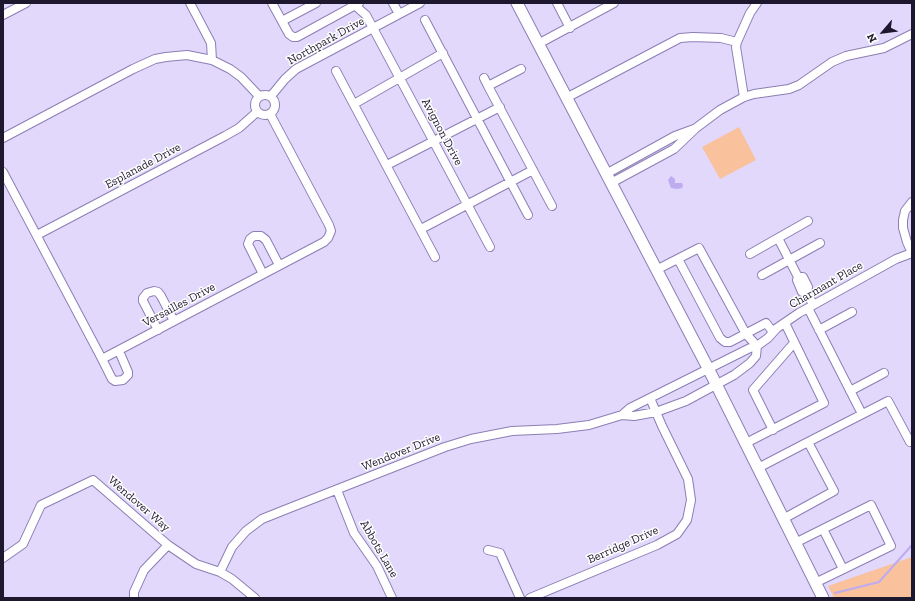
<!DOCTYPE html>
<html>
<head>
<meta charset="utf-8">
<style>
	body { margin:0 }
	#map { position:relative; width:915px; height:601px; overflow:hidden; background:#e1d8fc; font-family:"Zilla Slab",serif }
	canvas { display:block }
	.frame { position:absolute; inset:0; border:4px solid #1e182e; pointer-events:none }
	.north { position:absolute; left:863px; top:12px; width:40px; height:40px; -webkit-text-stroke:3px #fff; paint-order:stroke; rotate:242deg; font-size:11px; font-weight:700; line-height:16px; text-align:center; color:#1e182e }
	.north::after { content:''; display:block; margin:auto; width:14px; height:18px; background:#1e182e; clip-path:polygon(50% 0,100% 100%,50% 72%,0 100%) }
</style>
</head>
<body>
<div id="map">
<canvas width="915" height="601"></canvas>
<div class="frame"></div>
<div class="north">N</div>
</div>
<script>
const context = document.querySelector('canvas').getContext('2d');
context.lineJoin = 'round';
function paint(path, color) { context.fillStyle = color; context.fill(path, 'evenodd'); }
const shape = rows => new Path2D(rows.map(r => 'M' + r).join(''));
function stroke(path, color, width, dash) { context.strokeStyle = color; context.lineWidth = width; context.lineCap = dash ? 'butt' : 'round'; context.setLineDash(dash || []); context.stroke(path); }
function drawText(font, color, halo, rows, align = 'center') {
  context.font = font + ' "Zilla Slab",serif'; context.lineWidth = 3; context.setLineDash([]); context.textBaseline = 'middle'; context.strokeStyle = halo; context.fillStyle = color; for (const [text, x, y, turn = 0] of rows) {
    context.save(); context.translate(x, y); context.rotate((+turn || 0) * Math.PI / 180); context.textAlign = isNaN(turn) ? turn : align; if (halo) context.strokeText(text, 0, 0); context.fillText(text, 0, 0); context.restore();
  }
}
const green = shape([
	[739,127,756,160,720,179,702,147],
	[912,557,912,598,834,598,828,586]
]);
const water = shape([
	[671,176,675,179,675,183,682,183,683,186,682,188,677,189,671,188,668,180]
]);
const stream = shape([
	[835,593,879,582,912,545]
]);
const minor = shape([
	[190,3,211,43,212,60],
	[272,3,289,34,293,37,297,37,359,3],
	[352,3,366,15,490,247],
	[393,3,399,14],
	[557,3,570,28],
	[3,15,26,3],
	[425,20,528,215],
	[282,21,316,3],
	[538,44,614,3],
	[521,69,488,86,552,206],
	[336,71,435,257],
	[484,78,488,86],
	'255 105a10 10 0 1 1 20 0a10 10 0 1 1-20 0Z',
	[271,96,285,79,296,69,420,3],
	[744,97,736,47,737,42,750,13,757,3],
	[566,98,680,38,693,37,721,38,737,42],
	[354,104,443,53],
	[3,138,133,69,155,59,166,57,187,55,212,60,230,69,241,77,259,96],
	[387,165,500,107],
	[3,172,102,359,324,242,328,238,331,231,329,225,270,114],
	[606,174,675,136,694,129],
	[611,183,674,149,696,128,720,110,744,97,754,94,789,89,799,85,832,62,846,56,884,48,912,34],
	[421,229,533,170],
	[37,235,225,136,239,128,257,112],
	[750,254,778,238],
	[678,259,720,338,725,342,730,342,766,323,773,332],
	[656,270,699,248,746,334,757,346],
	[263,274,248,244,250,239,254,236,261,236,266,240,279,265],
	[762,275,820,243],
	[798,277,803,277,808,287,807,292,813,305],
	[807,292,802,292,797,280,798,277,778,238,808,221],
	[808,308,862,414],
	[158,330,143,301,143,298,147,293,154,291,158,292,161,296,174,321],
	[819,330,852,312],
	[102,359,112,379,115,381,123,380,128,375,128,372,119,351],
	[850,391,884,373],
	[622,415,630,408,750,348,757,346,768,338,777,328,799,313,896,259,912,253,907,242,903,228,903,220,905,211,912,202],
	[773,430,753,390,794,343],
	[808,442,888,401,910,442],
	[746,443,824,403,785,323],
	[758,468,808,442,834,491,783,519],
	[337,490,354,533,377,566,392,598],
	[823,529,843,569],
	[795,543,871,505,891,546,815,583],
	[488,550,500,553,520,598],
	[3,558,23,544,41,505,93,480,168,545,196,564,220,572,232,579,255,598],
	[220,572,232,547,246,531,262,519,287,509,445,447,471,439,512,431,557,429,589,425,622,415,634,416,656,412,686,401,734,375,750,363,756,356,757,346],
	[134,598,134,592,144,570,168,545],
	[530,598,657,545,677,534,687,520,691,500,688,479,662,426,650,398]
]);
const major = shape([
	[517,3,708,368,823,598]
]);
const streetNames = [
	["Northpark Drive",326,41,-29],
	["Avignon Drive",442,132,62],
	["Esplanade Drive",143,166,-28],
	["Charmant Place",826,285,-30],
	["Versailles Drive",179,305,-28],
	["Wendover Drive",401,452,-22],
	["Wendover Way",139,504,41],
	["Berridge Drive",623,545,-24],
	["Abbots Lane",379,549,60]
];
paint(green, '#f9c29c');
paint(water, '#beabf0');
stroke(stream, '#beabf0', 2);
stroke(minor, '#8d7eb5', 10);
stroke(major, '#8d7eb5', 13);
stroke(minor, '#fff', 8);
stroke(major, '#fff', 11);
drawText('12px', '#1e182e', '#fff', streetNames);
</script>
</body>
</html>
